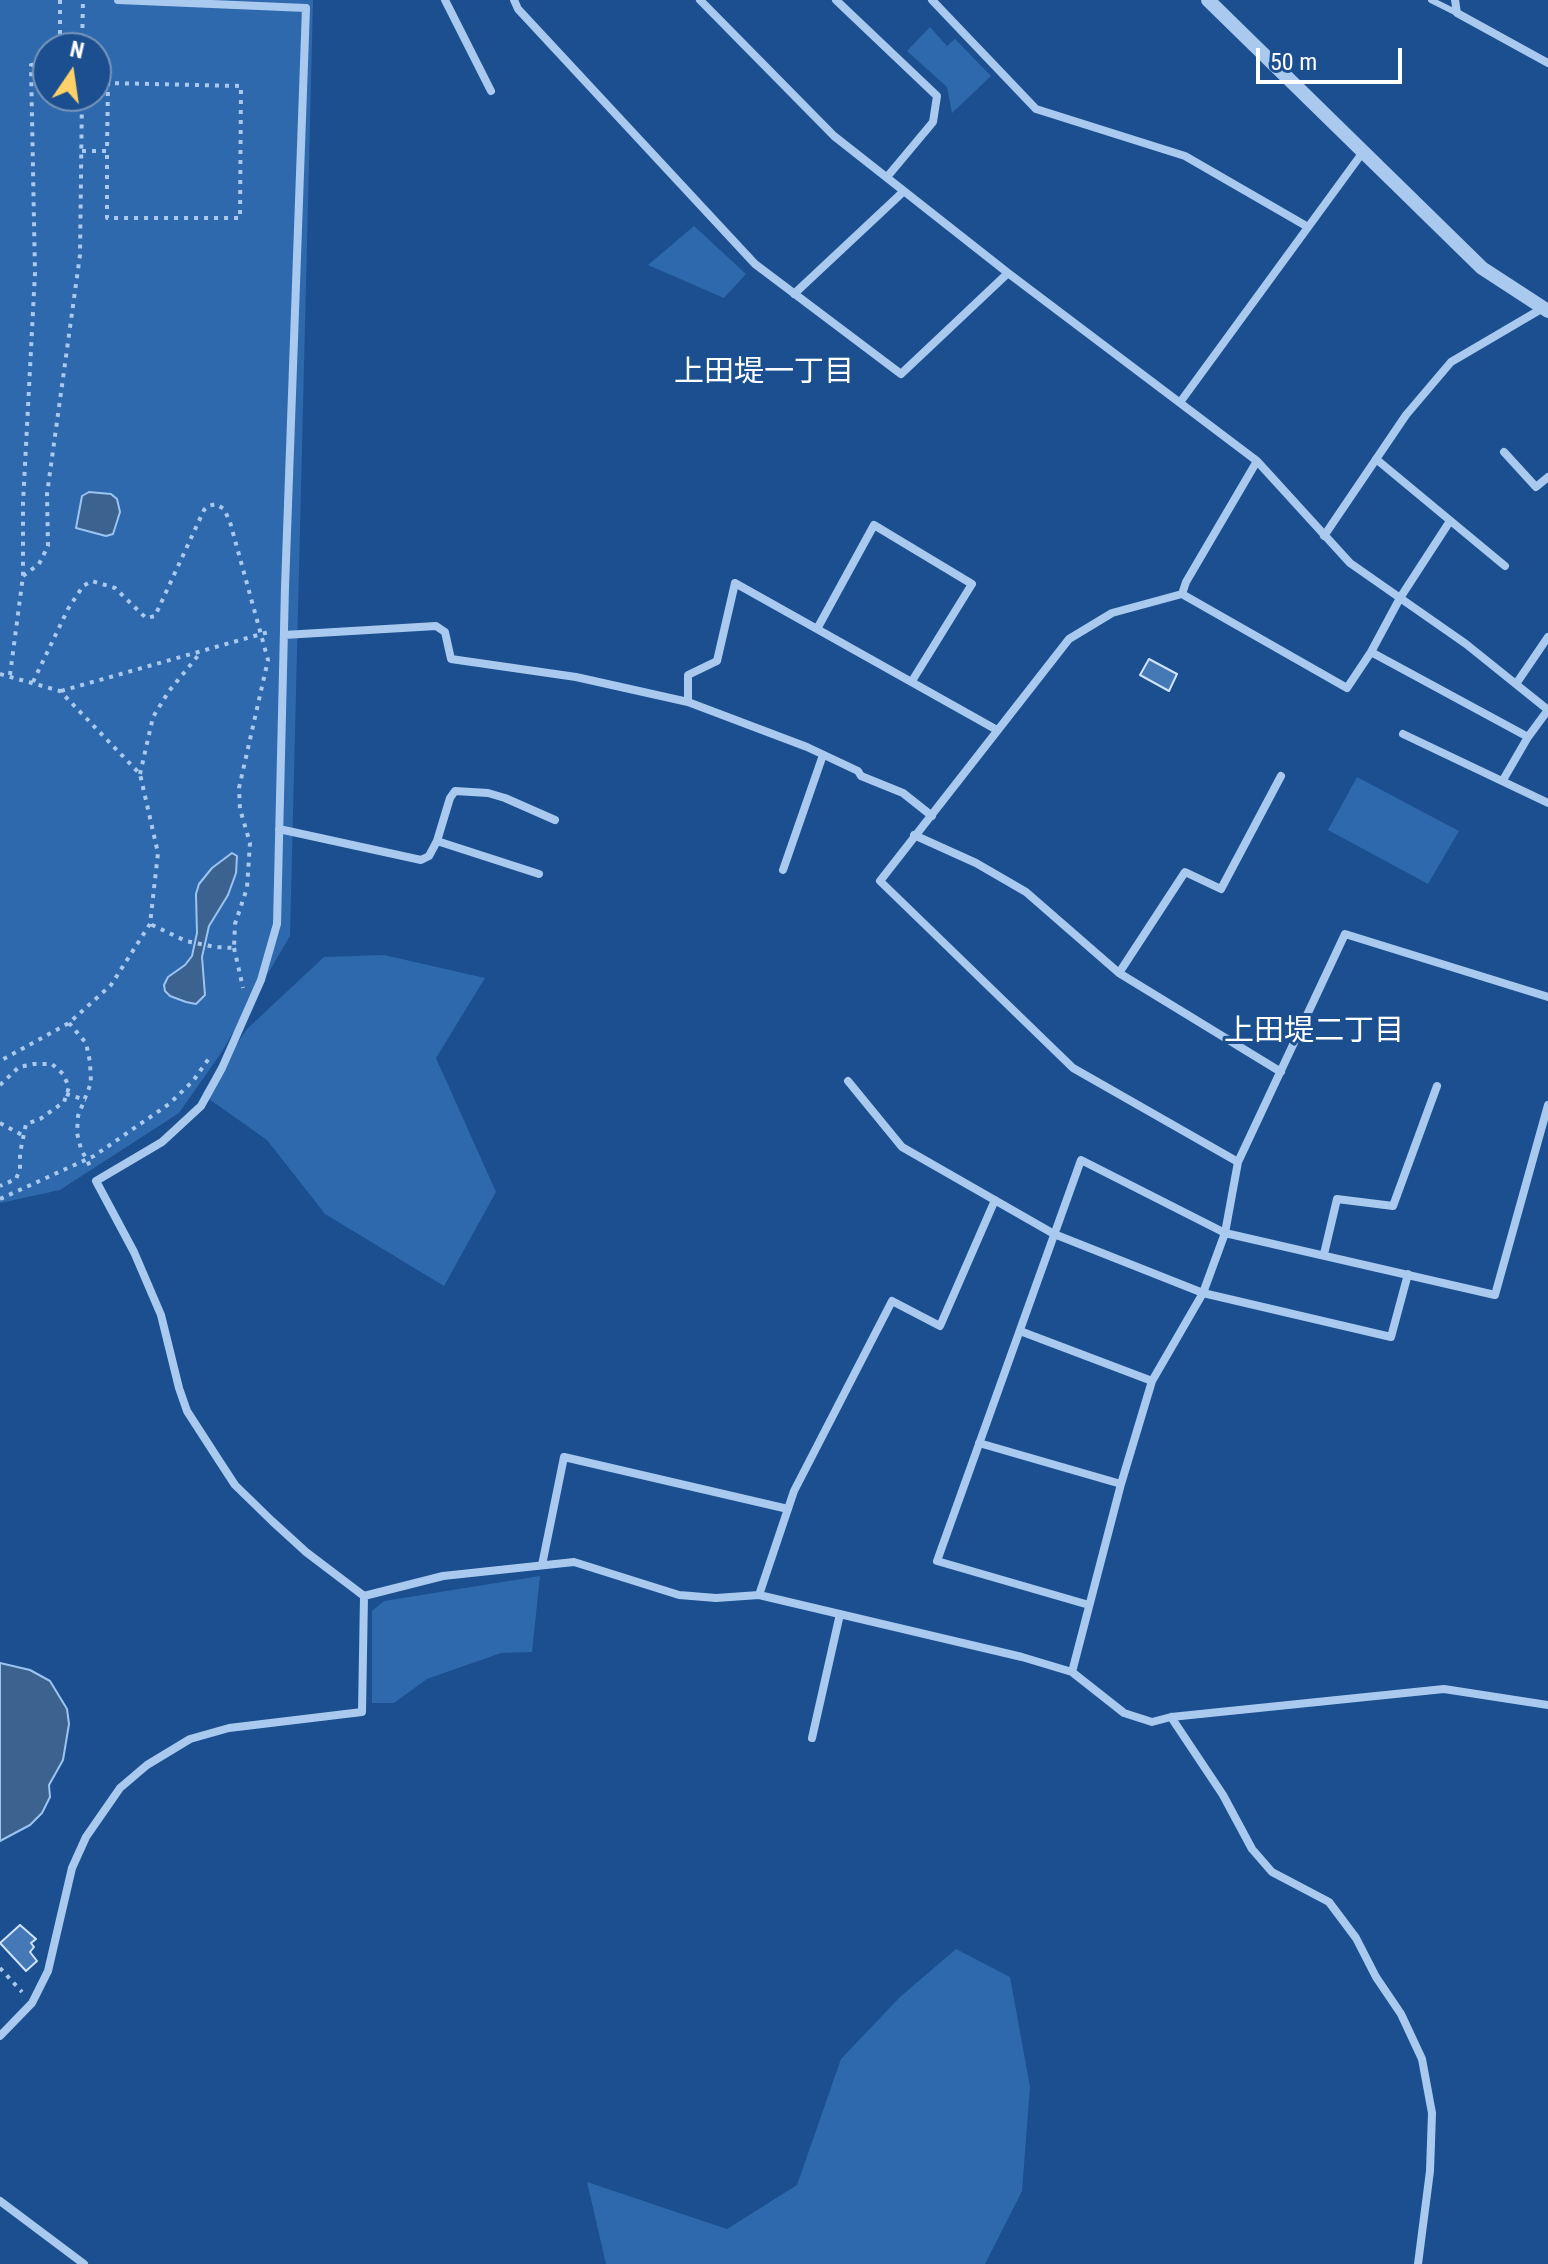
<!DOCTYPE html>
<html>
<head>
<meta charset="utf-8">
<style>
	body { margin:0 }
	#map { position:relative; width:1548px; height:2264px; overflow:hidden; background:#1b4f8f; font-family:"Roboto Condensed",sans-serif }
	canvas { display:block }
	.north { position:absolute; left:32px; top:32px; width:80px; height:80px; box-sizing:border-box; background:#1b4f8f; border:2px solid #7695bc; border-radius:50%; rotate:13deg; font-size:22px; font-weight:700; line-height:32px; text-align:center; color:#fff }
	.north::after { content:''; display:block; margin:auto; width:28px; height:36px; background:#ffd166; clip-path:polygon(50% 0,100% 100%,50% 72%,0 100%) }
	.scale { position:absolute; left:1256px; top:48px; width:146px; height:36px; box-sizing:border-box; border:4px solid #fff; border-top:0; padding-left:10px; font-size:24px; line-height:28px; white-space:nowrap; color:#fff; -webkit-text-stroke:6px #1b4f8f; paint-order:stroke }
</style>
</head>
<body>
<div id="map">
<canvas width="1548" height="2264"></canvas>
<div class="north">N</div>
<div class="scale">50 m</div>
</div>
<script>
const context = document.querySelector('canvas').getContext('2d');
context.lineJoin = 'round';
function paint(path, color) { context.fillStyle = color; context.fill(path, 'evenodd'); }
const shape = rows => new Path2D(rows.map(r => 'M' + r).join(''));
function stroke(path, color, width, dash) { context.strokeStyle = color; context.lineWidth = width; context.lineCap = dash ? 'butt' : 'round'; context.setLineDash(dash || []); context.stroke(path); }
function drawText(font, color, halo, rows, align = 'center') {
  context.font = font + ' "Roboto Condensed","Noto Sans JP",sans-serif'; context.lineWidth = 6; context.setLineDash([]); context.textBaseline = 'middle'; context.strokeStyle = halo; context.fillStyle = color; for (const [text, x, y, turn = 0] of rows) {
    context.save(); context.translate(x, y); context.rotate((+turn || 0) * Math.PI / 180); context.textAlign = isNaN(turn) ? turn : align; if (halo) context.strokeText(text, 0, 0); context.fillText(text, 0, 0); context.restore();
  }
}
const green = shape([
	[0,0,313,0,290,936,221,1053,179,1113,60,1190,0,1203],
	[48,48,96,48,96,96,48,96],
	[930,27,947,46,955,39,991,76,952,113,947,87,907,51],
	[694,226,746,274,724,298,648,265],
	[1357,777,1459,831,1428,884,1328,830],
	[384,955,485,978,436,1058,496,1192,444,1286,325,1214,267,1140,202,1094,247,1029,324,957],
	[540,1576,532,1652,501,1653,427,1679,394,1703,372,1703,372,1611,384,1601],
	[956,1949,1010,1977,1030,2087,1022,2191,985,2264,606,2264,587,2182,727,2229,797,2185,841,2059,900,1997]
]);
const water = shape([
	[89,492,111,494,117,499,120,512,113,534,106,536,76,528,82,496,89,492],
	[232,853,237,856,236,873,228,895,209,926,202,957,205,995,196,1004,186,1002,170,996,165,991,164,985,168,977,185,965,192,956,197,933,196,894,199,884,212,868,232,853],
	[0,1663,30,1670,50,1681,67,1709,69,1724,63,1760,49,1785,50,1797,42,1813,30,1825,0,1841,0,1663]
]);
const building = shape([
	[1149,659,1177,674,1169,691,1140,675,1149,659],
	[20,1925,36,1939,31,1943,34,1947,30,1952,37,1961,26,1971,0,1943,20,1925]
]);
const path = shape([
	[60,0,60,48],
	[82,48,83,0],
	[82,151,107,151,108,83,241,86,240,218,107,218,107,151],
	[23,576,39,564,48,546,47,494,80,255,82,96],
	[0,674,60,691,140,774,158,853,150,924,111,985,69,1023,0,1061],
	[10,675,23,576,23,503,35,273,31,65,48,64],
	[33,682,68,609,83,586,92,581,115,588,146,618,155,616,204,510,208,506,216,504,224,509,230,522,268,660,239,788,240,809,250,843,247,888,235,924,234,948,215,947,186,941,150,924],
	[61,691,272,631],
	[140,774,153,717,169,691,201,652],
	[234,948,243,988],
	[69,1023,86,1043,90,1062,91,1083,78,1116,77,1133,81,1149,91,1168],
	[0,1085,19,1067,34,1064,52,1064,63,1074,69,1087,64,1102,40,1119,26,1124,20,1153,20,1169,16,1179,0,1186],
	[66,1094,86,1100],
	[0,1123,22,1135],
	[0,1199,94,1156,169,1104,193,1081,210,1057],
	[0,1968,22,1992]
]);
const service = shape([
	[1431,0,1457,13]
]);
const minor = shape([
	[118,0,306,8,285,587,277,924,261,980,222,1068,201,1106,162,1142,96,1181,134,1252,161,1315,179,1388,187,1411,218,1459,235,1485,272,1521,306,1552,364,1596],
	[445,0,491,91],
	[514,0,518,9,755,264,901,374,1008,273,834,136,700,0],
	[836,0,937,96,933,122,887,177],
	[932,0,1036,109,1185,156,1308,227],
	[1455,0,1457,13,1548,63],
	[1008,273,1257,461,1350,563,1466,644,1548,710],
	[794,294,904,191],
	[1181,401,1363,152],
	[1504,452,1536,487,1548,477],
	[1376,459,1505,566],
	[1324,536,1406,415,1451,362,1543,308],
	[1182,594,1347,688,1371,652,1400,598,1450,521],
	[817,629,874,525,972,584,912,681],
	[284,635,436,626,445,632,451,659,576,677,688,702,807,747,858,771,861,776,903,793,932,816],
	[1371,652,1528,737,1503,780],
	[1516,684,1548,637],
	[688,702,688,675,717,661,735,583,997,730],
	[1403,734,1548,803],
	[1528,737,1548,710],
	[279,829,421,860,429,856,437,841,450,798,455,791,488,793,505,798,555,820],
	[914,835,976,863,1026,892,1119,973,1281,1072],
	[437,841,539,874],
	[783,870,823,755],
	[1119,973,1185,872,1221,889,1281,776],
	[848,1081,902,1147,1054,1234,1203,1293,1391,1337,1408,1274],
	[1238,1162,1073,1068,880,881,1069,639,1112,613,1182,594,1186,582,1257,461],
	[1324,1254,1337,1199,1393,1206,1437,1086],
	[1020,1331,1152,1381],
	[979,1443,1121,1484],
	[542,1565,564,1457,788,1509],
	[759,1595,794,1491,892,1301,940,1326,995,1200],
	[364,1596,443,1576,574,1562,679,1595,716,1598,759,1595,1022,1657,1072,1672,1124,1713,1152,1722,1171,1717,1444,1689,1548,1705],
	[1089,1605,937,1561,1081,1160,1225,1233,1495,1295,1548,1105],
	[1072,1672,1121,1484,1152,1381,1203,1293,1225,1233,1238,1162,1345,934,1548,997],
	[1171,1717,1223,1795,1252,1849,1272,1872,1329,1902,1356,1938,1376,1977,1401,2014,1422,2059,1432,2113,1430,2171,1418,2264],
	[812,1738,840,1614],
	[0,2036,32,2003,48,1971,72,1868,86,1837,120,1788,147,1765,190,1739,229,1728,362,1712,364,1596],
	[0,2201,84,2264]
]);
const tertiary = shape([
	[1208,0,1482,268,1548,311]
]);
const neighbourhoodNames = [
	["上田堤一丁目",764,373],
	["上田堤二丁目",1314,1032]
];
paint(green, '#2e69ad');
paint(water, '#3c6290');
stroke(water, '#9cc4f0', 2);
paint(building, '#4478b7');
stroke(building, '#cfe3fa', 2);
stroke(path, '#a9c9ee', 4, [4, 6]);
stroke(service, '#a9c9ee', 6);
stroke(minor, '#a9c9ee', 8);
stroke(tertiary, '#a9c9ee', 14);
drawText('30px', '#fff', '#1b4f8f', neighbourhoodNames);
</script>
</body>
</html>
